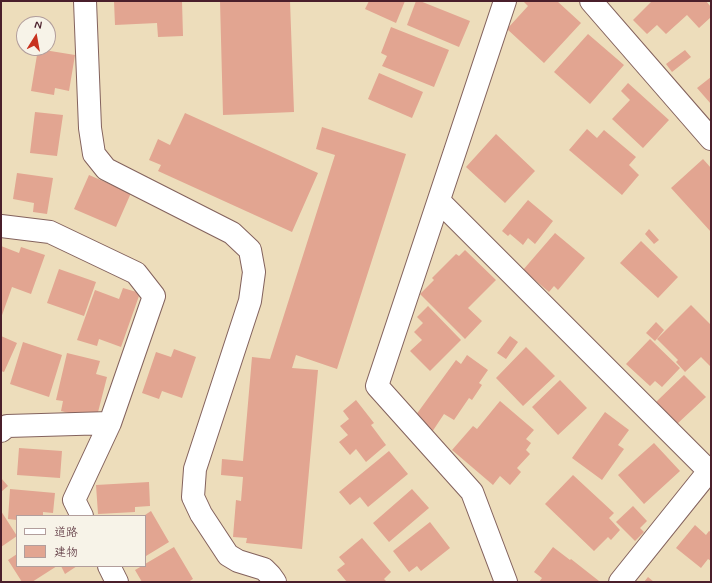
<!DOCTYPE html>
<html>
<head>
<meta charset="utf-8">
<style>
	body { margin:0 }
	#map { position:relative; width:712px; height:583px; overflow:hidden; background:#edddbb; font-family:Mynerve,"Klee One",sans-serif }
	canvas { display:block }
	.frame { position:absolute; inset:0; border:2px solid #4a1f2b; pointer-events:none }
	.legend { position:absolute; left:16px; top:515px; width:130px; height:52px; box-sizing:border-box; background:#f7f3e8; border:1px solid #b29e9c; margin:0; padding:5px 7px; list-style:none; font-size:12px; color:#4a1f2b }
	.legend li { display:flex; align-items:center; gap:8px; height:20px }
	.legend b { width:20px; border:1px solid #b29e9c }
	.north { position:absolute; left:16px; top:16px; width:40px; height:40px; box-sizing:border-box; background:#f7f3e8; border:1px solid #b29e9c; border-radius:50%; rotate:11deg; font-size:11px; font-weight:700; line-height:16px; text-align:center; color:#4a1f2b }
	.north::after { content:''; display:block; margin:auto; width:14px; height:18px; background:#c8321e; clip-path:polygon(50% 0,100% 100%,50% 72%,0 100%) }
</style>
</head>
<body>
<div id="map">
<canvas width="712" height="583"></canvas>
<div class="frame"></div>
<ul class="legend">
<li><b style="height:5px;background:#fff"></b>道路</li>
<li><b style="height:11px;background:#e2a591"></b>建物</li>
</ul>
<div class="north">N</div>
</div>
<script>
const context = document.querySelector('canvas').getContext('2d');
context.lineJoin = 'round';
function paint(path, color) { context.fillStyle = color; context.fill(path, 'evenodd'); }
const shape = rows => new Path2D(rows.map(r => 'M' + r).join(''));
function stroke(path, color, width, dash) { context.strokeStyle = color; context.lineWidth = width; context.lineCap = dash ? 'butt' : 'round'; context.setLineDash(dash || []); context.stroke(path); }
const building = shape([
	[114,1,182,1,183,36,158,37,157,23,115,25],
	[220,1,290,1,294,112,223,115],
	[369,1,405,1,396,23,365,9],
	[416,1,420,1,470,21,459,47,407,25],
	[523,1,557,1,581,23,544,63,507,29,528,6],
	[652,1,706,1,711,7,711,17,699,28,687,15,666,34,657,25,647,34,633,20],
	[391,27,449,50,434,87,382,66,387,56,381,53],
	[588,34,624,65,590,104,554,72],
	[38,49,75,55,69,91,55,88,54,95,31,91],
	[685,50,691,57,672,72,666,64],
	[379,73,423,92,412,118,368,99],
	[711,77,711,104,697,88],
	[628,83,669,120,643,148,612,119,630,100,621,91],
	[35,112,63,115,57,156,30,153],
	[185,113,318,173,292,232,158,171,161,165,149,160,158,139,170,145],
	[322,127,406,154,337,369,296,355,292,368,318,370,302,549,246,543,247,538,233,537,236,500,241,501,243,477,221,475,222,459,243,461,252,357,270,359,335,155,316,149],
	[587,129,597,138,604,130,636,157,629,165,639,175,622,195,569,150],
	[496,134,535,171,505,203,466,167],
	[703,159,711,168,711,232,671,188],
	[17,173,53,178,47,214,33,212,34,203,13,199],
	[89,175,131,193,116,227,74,209],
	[528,200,553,221,535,244,528,238,523,245,510,234,508,236,502,231],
	[649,229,659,240,654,244,645,234],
	[555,233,585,258,558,290,554,286,549,292,523,270],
	[641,241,678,277,658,298,620,263],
	[1,246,19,253,21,247,45,255,31,294,12,287,1,318],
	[465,250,496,280,468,308,482,321,465,339,420,294,434,280,432,278,456,254,459,256],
	[59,269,96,282,84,316,47,303],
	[123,288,140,293,121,347,99,339,97,346,77,340,95,290,119,299],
	[691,305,711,325,711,367,701,357,685,372,676,362,678,360,657,339],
	[428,306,461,340,430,371,410,351,422,340,414,332,423,323,417,317],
	[656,322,664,330,655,341,646,333],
	[1,336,17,343,4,372,1,371],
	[510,336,518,342,506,359,497,353],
	[650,339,680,368,662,387,655,381,650,386,626,364],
	[23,342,62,355,49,397,10,384],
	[526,347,555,376,523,406,496,378],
	[174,349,196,357,182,398,162,391,159,399,142,393,156,352,171,357],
	[67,353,100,361,96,374,107,377,96,420,61,411,63,401,56,400],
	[467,355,488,370,479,383,482,385,472,400,469,398,454,420,444,414,432,432,413,419,456,360,461,364],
	[684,375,706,397,677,424,656,402],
	[560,380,587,408,558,435,532,407],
	[356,400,374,423,371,425,386,445,366,462,356,449,350,455,339,442,348,435,340,426,349,419,343,411],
	[500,401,534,430,526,439,531,443,526,450,530,454,517,468,521,472,510,485,500,476,493,485,452,450,473,426,477,429],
	[605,412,629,430,618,445,624,449,602,480,572,458],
	[654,443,680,471,644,504,618,475],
	[19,448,62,451,60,478,17,475],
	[389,451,408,474,368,507,360,497,350,505,339,492],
	[573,475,614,513,609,518,620,530,611,540,608,537,594,551,545,504],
	[1,478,8,486,1,492],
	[149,482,150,506,135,507,135,512,98,514,96,485],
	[10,489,55,493,53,513,43,512,43,516,17,516,17,520,8,519],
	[412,489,429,508,389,542,373,523],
	[633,506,647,521,640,528,644,532,635,541,616,522],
	[1,511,17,536,1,547],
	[151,511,169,542,146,556,145,554,145,515],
	[430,522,450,548,421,571,417,566,409,572,393,551],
	[695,525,706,535,709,531,711,532,711,561,708,559,701,568,676,548],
	[362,538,391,572,384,579,387,582,347,582,337,570,345,564,339,557],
	[174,547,193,579,188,582,142,582,135,570,142,566,145,566,145,564],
	[553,547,570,560,571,559,599,581,598,582,539,582,542,578,534,572],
	[17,554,17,566,57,566,32,582,22,582,8,560],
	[61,566,77,566,65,574],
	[648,577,654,582,644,582]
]);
const minor = shape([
	[85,1,90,128,94,154,106,169,232,233,250,250,254,272,250,301,195,469,193,497,201,514,228,555,238,561,264,569,270,575,275,582],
	[505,1,377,386,472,492,506,582],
	[591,1,711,139],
	[439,201,709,471],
	[1,226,50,232,136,273,154,296,110,423,74,500,82,516],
	[1,431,7,426,110,423],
	[109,566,117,582],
	[620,582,709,471,711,467]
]);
paint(building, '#e2a591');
stroke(minor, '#83625d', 24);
stroke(minor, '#fff', 22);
</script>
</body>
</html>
